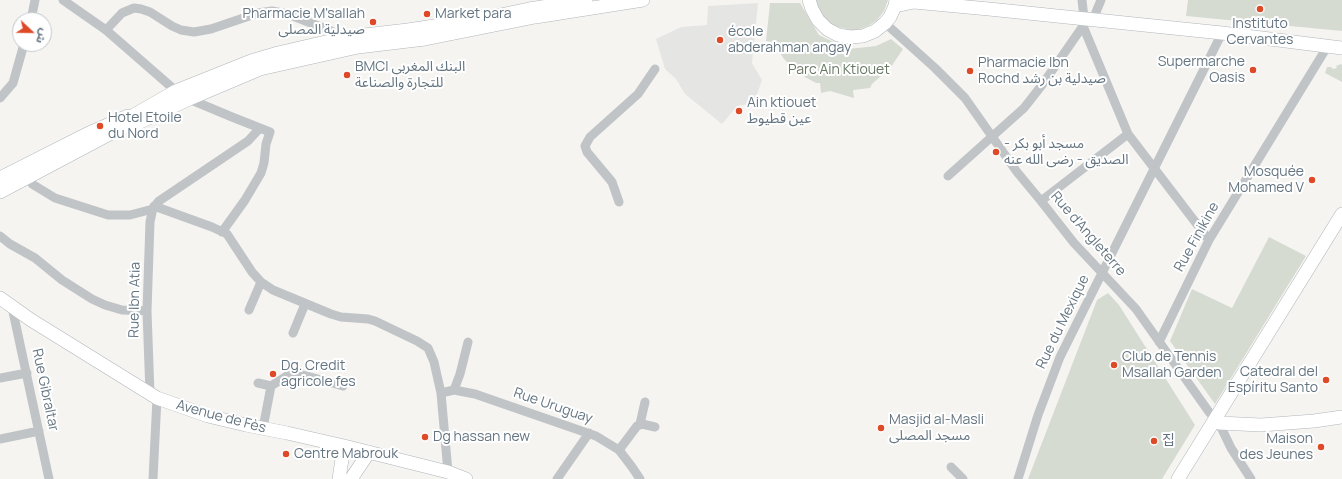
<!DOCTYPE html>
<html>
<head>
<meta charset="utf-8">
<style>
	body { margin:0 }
	#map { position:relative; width:1342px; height:479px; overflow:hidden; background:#f5f4f1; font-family:Manrope,"Noto Sans Arabic",sans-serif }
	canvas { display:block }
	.north { position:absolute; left:12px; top:12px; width:40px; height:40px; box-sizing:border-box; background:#fff; border:1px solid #c1c8cd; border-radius:50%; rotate:112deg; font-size:11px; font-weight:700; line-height:16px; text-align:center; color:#647581 }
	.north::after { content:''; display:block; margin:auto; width:14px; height:18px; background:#de4a28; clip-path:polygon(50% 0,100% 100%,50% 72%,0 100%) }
</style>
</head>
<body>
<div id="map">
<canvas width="1342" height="479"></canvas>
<div class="north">ش</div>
</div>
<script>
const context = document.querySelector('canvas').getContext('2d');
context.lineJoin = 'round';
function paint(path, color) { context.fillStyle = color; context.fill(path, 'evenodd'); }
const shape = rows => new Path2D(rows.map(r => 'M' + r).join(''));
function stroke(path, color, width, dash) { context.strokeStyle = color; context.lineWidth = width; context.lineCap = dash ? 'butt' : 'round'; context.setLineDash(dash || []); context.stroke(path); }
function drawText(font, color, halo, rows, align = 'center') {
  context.font = font + ' Manrope,"Noto Sans Arabic","Noto Sans KR",sans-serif'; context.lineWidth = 4; context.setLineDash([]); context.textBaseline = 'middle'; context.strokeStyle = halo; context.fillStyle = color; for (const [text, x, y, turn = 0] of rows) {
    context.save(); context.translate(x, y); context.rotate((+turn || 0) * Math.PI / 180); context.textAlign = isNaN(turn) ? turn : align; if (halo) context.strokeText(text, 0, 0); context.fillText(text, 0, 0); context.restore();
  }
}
const built = shape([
	[758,3,752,63,762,80,754,103,737,106,722,124,685,94,676,79,665,69,656,39,681,27,707,25,708,6]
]);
const green = shape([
	[816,0,888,0,884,11,877,20,868,26,857,30,851,30,834,26,825,19,818,9],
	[1188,0,1342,0,1342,31,1186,16],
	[770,3,800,3,819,35,848,49,876,46,891,39,903,49,891,67,872,84,870,88,853,90,854,98,830,91,821,93,820,83,816,83,805,77,793,68,784,59,773,42,766,41],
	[1341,64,1342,65,1342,82,1325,73,1327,67,1331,67,1333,69,1337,68,1336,66],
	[1269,237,1306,256,1215,404,1170,341,1192,289,1232,308],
	[1108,293,1119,305,1195,425,1162,479,1028,479,1097,300]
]);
const street = shape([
	[63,0,106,30,176,91],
	[1096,12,1101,0],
	[31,20,35,0],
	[885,23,935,68,965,98,1017,172,1041,201,1074,243,1136,309,1209,412,1219,423,1231,448,1251,479],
	[1083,26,1128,134,1209,240],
	[106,30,122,13,134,8,141,9,150,12,172,26,181,30,194,32,211,29,258,13,272,11,288,14,346,37],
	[0,98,13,83,24,44],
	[189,99,232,117,270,132,266,144,264,163,261,173,245,200,222,232],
	[948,176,1024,108,1042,85,1083,26,1084,18,1082,0],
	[32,184,55,198,108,215,130,215,153,209],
	[1041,201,1128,134],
	[619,202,612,182,587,152,585,146,590,137,638,94,655,69],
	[154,206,212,227,227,234,252,272,261,282,273,290,331,314,341,317,368,319,375,321,417,341,428,348,434,362,441,393,448,472],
	[0,236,10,244,35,258,62,280,92,299,105,305,122,310,147,311],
	[12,307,49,479],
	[249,310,261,282],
	[293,333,305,304],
	[1159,342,1209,240,1327,47],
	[0,378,27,373],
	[258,383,271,386,290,374,296,373,343,386],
	[454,390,460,374,468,342],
	[441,393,454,390,475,394,596,436,619,450,632,467,640,479],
	[150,394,147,311,150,222,153,208,159,201,248,141,260,128],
	[640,424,645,402],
	[263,428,271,386],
	[0,439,39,431],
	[619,450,637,426,642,424,655,427],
	[951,467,963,479],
	[153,479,157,398],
	[557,479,589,433],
	[1018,479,1038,415,1060,357,1222,33]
]);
const secondary = shape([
	[809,0,812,9,818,20,827,29,838,35,850,37,863,36,875,31,885,23,890,17,895,6,896,0],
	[895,6,914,2,989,9,1222,33,1342,48],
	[121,124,134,115,176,91,251,61,278,53,347,37,408,30,486,18,529,9,586,0],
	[0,178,87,134,128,116],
	[0,192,117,130,140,122,189,99,260,69,358,47,425,39,535,17,643,0],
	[0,298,31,320,157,398,208,416,246,425,287,433,344,446,448,472,466,479],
	[1219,423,1261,425,1314,421,1342,417],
	[339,479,344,446],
	[351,479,369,452],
	[1178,479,1342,214]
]);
const markers = [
	[1260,9,4,"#de4a28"],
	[427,14,4,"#de4a28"],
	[373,22,4,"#de4a28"],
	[720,40,4,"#de4a28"],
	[1253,70,4,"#de4a28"],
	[970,71,4,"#de4a28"],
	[347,75,4,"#de4a28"],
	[739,111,4,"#de4a28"],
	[100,126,4,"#de4a28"],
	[996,152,4,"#de4a28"],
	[1312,180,4,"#de4a28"],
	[1114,365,4,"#de4a28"],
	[273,374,4,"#de4a28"],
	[1326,380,4,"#de4a28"],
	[881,428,4,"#de4a28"],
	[425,437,4,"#de4a28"],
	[1154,441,4,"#de4a28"],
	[1321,447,4,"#de4a28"],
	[286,454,4,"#de4a28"]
];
const poiNames = [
	["Pharmacie M'sallah",365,14,"right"],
	["صيدلية المصلى",365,30,"right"],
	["Market para",435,14],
	["Instituto",1260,24,"center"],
	["Cervantes",1260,40,"center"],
	["école",728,32],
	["abderahman angay",728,48],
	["Supermarche",1245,62,"right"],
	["Oasis",1245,78,"right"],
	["Pharmacie Ibn",978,63],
	["Rochd صيدلية بن رشد",978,79],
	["BMCI البنك المغربي",355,67],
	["للتجارة والصناعة",355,83],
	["Ain ktiouet",747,103],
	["عين قطيوط",747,119],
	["Hotel Etoile",108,118],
	["du Nord",108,134],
	["- مسجد أبو بكر",1004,144],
	["الصديق - رضى الله عنه",1004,160],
	["Mosquée",1304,172,"right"],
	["Mohamed V",1304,188,"right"],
	["Club de Tennis",1122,357],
	["Msallah Garden",1122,373],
	["Dg. Credit",281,366],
	["agricole fes",281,382],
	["Catedral del",1318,372,"right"],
	["Espíritu Santo",1318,388,"right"],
	["Masjid al-Masli",889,420],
	["مسجد المصلى",889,436],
	["Dg hassan new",433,437],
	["Maison",1313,439,"right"],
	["des Jeunes",1313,455,"right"],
	["집",1162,441],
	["Centre Mabrouk",294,454]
];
const parkNames = [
	["Parc Ain Ktiouet",839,70]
];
const streetNames = [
	["Rue d'Angleterre",1088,234,49],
	["Rue Finikine",1197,237,-61],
	["Rue Ibn Atia",135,300,-89],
	["Rue du Mexique",1063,322,-64],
	["Rue Gibraltar",45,390,78],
	["Rue Uruguay",553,406,19],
	["Avenue de Fès",221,417,15]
];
paint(built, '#e5e6e4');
paint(green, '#d6dbd2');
stroke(secondary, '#b0b6ba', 14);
stroke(street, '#c0c4c7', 9);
stroke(secondary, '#fff', 13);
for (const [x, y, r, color] of markers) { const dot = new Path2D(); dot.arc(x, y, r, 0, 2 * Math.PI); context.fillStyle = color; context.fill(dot); stroke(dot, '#fff', 1.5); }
drawText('14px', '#647581', '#fff', poiNames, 'left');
drawText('14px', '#687863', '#fff', parkNames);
drawText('14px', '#647581', '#fff', streetNames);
</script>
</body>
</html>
